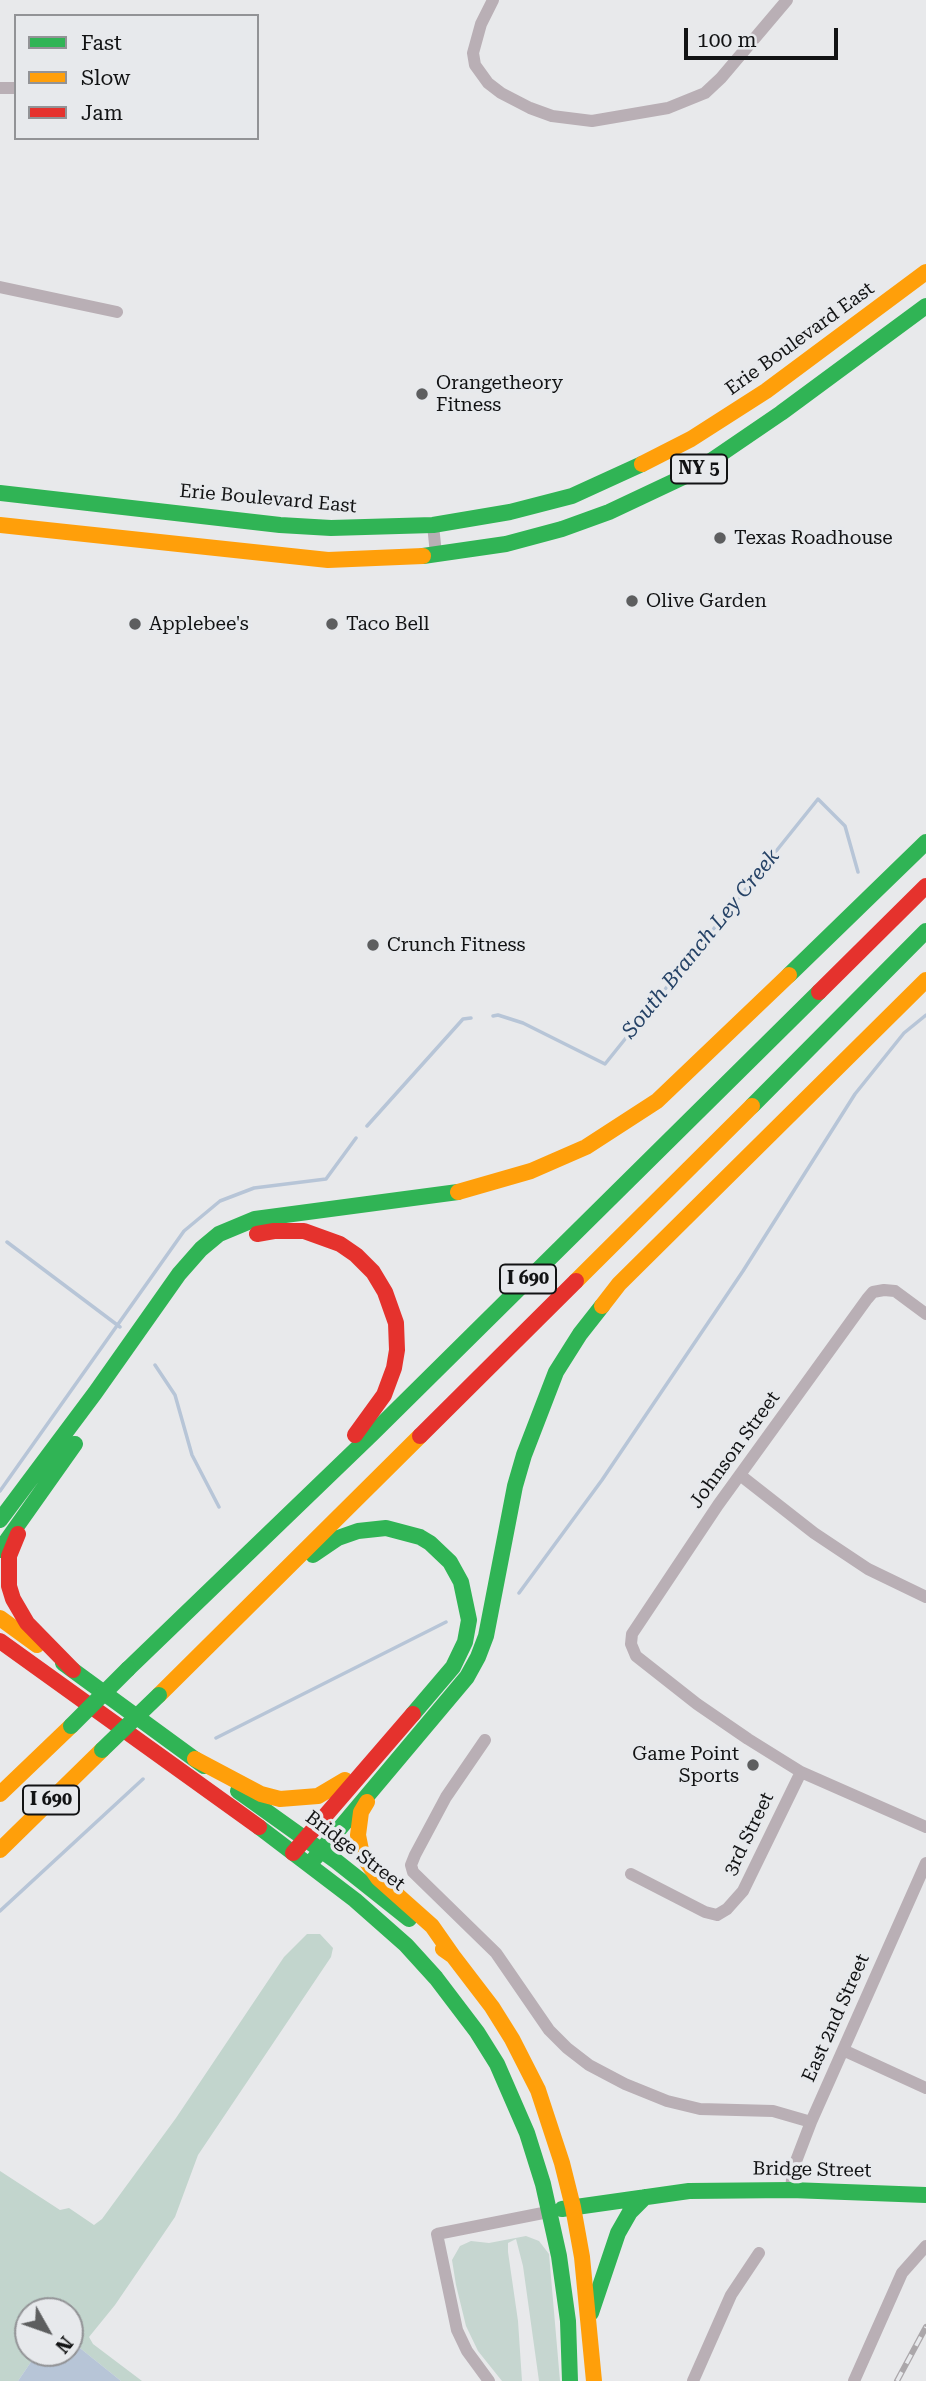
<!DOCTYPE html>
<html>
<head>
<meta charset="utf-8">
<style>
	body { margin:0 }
	#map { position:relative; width:926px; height:2381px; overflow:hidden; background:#e8e9eb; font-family:"Roboto Serif",serif }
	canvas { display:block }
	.legend { position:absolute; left:14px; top:14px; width:245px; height:126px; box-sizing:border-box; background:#e7e9ec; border:2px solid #929396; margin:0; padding:9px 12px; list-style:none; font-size:21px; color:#121314 }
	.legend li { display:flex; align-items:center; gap:14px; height:35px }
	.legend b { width:35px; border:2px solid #929396 }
	.north { position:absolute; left:14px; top:2297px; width:70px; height:70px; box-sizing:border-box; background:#e7e9ec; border:2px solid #929396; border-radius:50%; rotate:130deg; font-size:19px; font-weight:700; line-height:28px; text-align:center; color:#121314 }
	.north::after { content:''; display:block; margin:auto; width:24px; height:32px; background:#5d5e5f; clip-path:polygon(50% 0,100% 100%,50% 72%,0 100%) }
	.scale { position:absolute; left:684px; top:28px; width:154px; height:32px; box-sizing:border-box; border:4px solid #121314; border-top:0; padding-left:9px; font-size:21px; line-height:24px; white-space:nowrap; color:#121314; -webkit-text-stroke:5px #e7e9ec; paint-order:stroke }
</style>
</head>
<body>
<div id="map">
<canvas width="926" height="2381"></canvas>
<ul class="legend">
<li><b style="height:9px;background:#30b455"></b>Fast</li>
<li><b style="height:9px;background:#ff9f0a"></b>Slow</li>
<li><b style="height:9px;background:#e5322d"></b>Jam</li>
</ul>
<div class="north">N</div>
<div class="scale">100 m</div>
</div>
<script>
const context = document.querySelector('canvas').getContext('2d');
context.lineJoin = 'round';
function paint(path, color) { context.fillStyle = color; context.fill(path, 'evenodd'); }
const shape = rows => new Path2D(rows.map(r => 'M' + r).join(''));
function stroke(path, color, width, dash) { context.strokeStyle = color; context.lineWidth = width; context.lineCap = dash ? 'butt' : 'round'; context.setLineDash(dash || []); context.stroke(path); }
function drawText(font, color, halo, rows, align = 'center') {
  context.font = font + ' "Roboto Serif",serif'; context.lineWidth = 7; context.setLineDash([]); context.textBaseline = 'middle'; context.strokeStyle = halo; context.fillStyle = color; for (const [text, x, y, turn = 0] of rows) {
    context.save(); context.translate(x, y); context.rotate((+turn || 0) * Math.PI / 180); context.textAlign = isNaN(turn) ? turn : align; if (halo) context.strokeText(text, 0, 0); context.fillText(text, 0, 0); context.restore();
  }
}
const green = shape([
	[526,2236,539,2241,549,2254,560,2381,539,2381,523,2266,516,2239,508,2243,508,2252,518,2321,522,2381,502,2381,478,2351,466,2326,456,2285,452,2260,460,2246,471,2241,489,2243]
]);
const forest = shape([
	[307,1934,320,1934,333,1948,331,1957,198,2155,175,2217,115,2305,89,2337,93,2344,142,2381,121,2381,70,2340,70,2311,28,2311,28,2353,37,2353,18,2381,0,2381,0,2171,60,2210,69,2208,94,2225,102,2219,176,2118,284,1957]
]);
const water = shape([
	[70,2340,121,2381,18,2381,37,2353,70,2353]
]);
const stream = shape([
	[493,1016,498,1015,523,1023,605,1064,818,799,845,826,858,872],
	[367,1126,463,1019,471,1018],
	[7,1242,120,1327],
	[155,1365,175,1395,192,1455,219,1507],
	[0,1491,184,1231,220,1201,254,1188,326,1179,356,1138],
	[519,1593,602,1480,743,1271,855,1094,904,1033,926,1015],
	[216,1738,446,1622],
	[0,1911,143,1779]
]);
const street = shape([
	[493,0,481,24,473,53,475,65,488,83,501,93,530,108,552,116,592,121,668,108,705,93,721,78,787,0],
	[0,88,16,88],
	[0,287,117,312],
	[433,525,436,554],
	[926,1314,895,1291,884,1290,873,1292,867,1299,718,1505,632,1634,631,1644,636,1656,697,1704,748,1739,801,1772,926,1827],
	[740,1475,814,1533,868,1569,926,1597],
	[485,1740,446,1797,415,1855,411,1865,413,1872,496,1953,549,2030,567,2048,589,2065,625,2084,667,2101,700,2109,773,2111,811,2122],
	[631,1874,705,1912,717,1915,727,1909,743,1891,801,1772],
	[843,2050,926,2088],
	[791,2190,793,2169,811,2122,926,1863],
	[489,2381,467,2351,457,2330,437,2234,548,2212],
	[693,2381,731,2295,759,2253],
	[854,2381,902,2273,926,2246]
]);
const fast = shape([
	[0,493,280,525,331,528,433,525,510,512,572,496,642,464],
	[423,556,506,544,562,529,609,512,696,471,781,413,926,306],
	[789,975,926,842],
	[752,1106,926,931],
	[0,1520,95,1393,179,1274,201,1249,219,1234,255,1219,458,1192],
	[0,1550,75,1444],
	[313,1555,338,1538,358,1531,386,1528,420,1537,430,1543,450,1562,461,1582,469,1620,465,1642,453,1667,413,1714],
	[63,1663,204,1766],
	[128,1669,372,1434,819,992],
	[238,1791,336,1861,409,1919],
	[259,1827,355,1900,406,1945,436,1978,477,2032,497,2064,527,2133,543,2184,559,2256,568,2321,570,2381],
	[309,1865,467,1677,478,1657,486,1636,515,1486,524,1455,556,1372,580,1334,602,1306],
	[562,2209,689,2191,791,2190,926,2195],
	[591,2313,618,2233,630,2212,645,2197]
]);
const slow = shape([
	[642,464,691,439,766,391,926,272],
	[0,525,328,560,423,556],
	[458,1192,531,1171,586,1147,657,1101,789,975],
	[576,1281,752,1106],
	[602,1306,619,1284,926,980],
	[0,1618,37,1645],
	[159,1695,420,1436],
	[195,1759,261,1794,280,1799,318,1796,345,1780],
	[0,1794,71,1726],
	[367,1802,361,1812,358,1835,362,1855,378,1878,432,1926,453,1956],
	[0,1850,102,1750],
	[443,1949,453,1956,492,2007,512,2039,538,2090,562,2163,573,2207,582,2257,594,2381]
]);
const jam = shape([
	[819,992,926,886],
	[257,1234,274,1231,304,1231,340,1244,356,1255,373,1272,385,1292,396,1323,397,1350,394,1368,384,1395,355,1435],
	[420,1436,576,1281],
	[18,1534,9,1556,9,1586,13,1599,27,1623,73,1670],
	[0,1641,259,1827],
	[293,1853,413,1714]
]);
const rail = shape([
	[897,2381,926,2327]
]);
const fastBridge = shape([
	[71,1726,128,1669],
	[102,1750,159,1695]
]);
const markers = [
	[422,394,7,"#5d5e5f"],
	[720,538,7,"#5d5e5f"],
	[632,601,7,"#5d5e5f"],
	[135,624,7,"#5d5e5f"],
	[332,624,7,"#5d5e5f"],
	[373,945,7,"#5d5e5f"],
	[753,1765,7,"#5d5e5f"]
];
const shields = [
	[699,469,56],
	[528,1279,56],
	[51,1800,56]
];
const shieldNames = [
	["NY 5",699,469],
	["I 690",528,1279],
	["I 690",51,1800]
];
const streetNames = [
	["Erie Boulevard East",800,339,-36],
	["Erie Boulevard East",268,499,5],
	["Johnson Street",735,1450,-54],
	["3rd Street",749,1834,-64],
	["Bridge Street",355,1851,37],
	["East 2nd Street",836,2018,-66],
	["Bridge Street",812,2170,1]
];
const poiNames = [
	["Orangetheory",436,383],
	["Fitness",436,405],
	["Texas Roadhouse",734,538],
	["Olive Garden",646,601],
	["Applebee's",149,624],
	["Taco Bell",346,624],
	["Crunch Fitness",387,945],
	["Game Point",739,1754,"right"],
	["Sports",739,1776,"right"]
];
const waterNames = [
	["South Branch Ley Creek",701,944,-51]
];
paint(green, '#c6d6d0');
paint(forest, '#c2d5cd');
paint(water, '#b7c5d7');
stroke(stream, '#b7c5d7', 3.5);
stroke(street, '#b9afb5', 12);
stroke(fast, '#30b455', 16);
stroke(slow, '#ff9f0a', 16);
stroke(jam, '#e5322d', 16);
stroke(rail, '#aba7aa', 6);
stroke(rail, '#e7e9ec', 3.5, [10]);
stroke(fastBridge, '#30b455', 16);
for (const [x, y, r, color] of markers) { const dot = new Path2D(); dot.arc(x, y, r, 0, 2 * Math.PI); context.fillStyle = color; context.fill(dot); stroke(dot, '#e7e9ec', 2.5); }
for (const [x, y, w] of shields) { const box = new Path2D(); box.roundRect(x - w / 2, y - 14.5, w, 29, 5); context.fillStyle = '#e7e9ec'; context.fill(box); stroke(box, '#121314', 2); }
drawText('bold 18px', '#121314', null, shieldNames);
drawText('19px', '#121314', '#e7e9ec', streetNames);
drawText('19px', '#121314', '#e7e9ec', poiNames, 'left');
drawText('italic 21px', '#254266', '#e7e9ec', waterNames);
</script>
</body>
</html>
